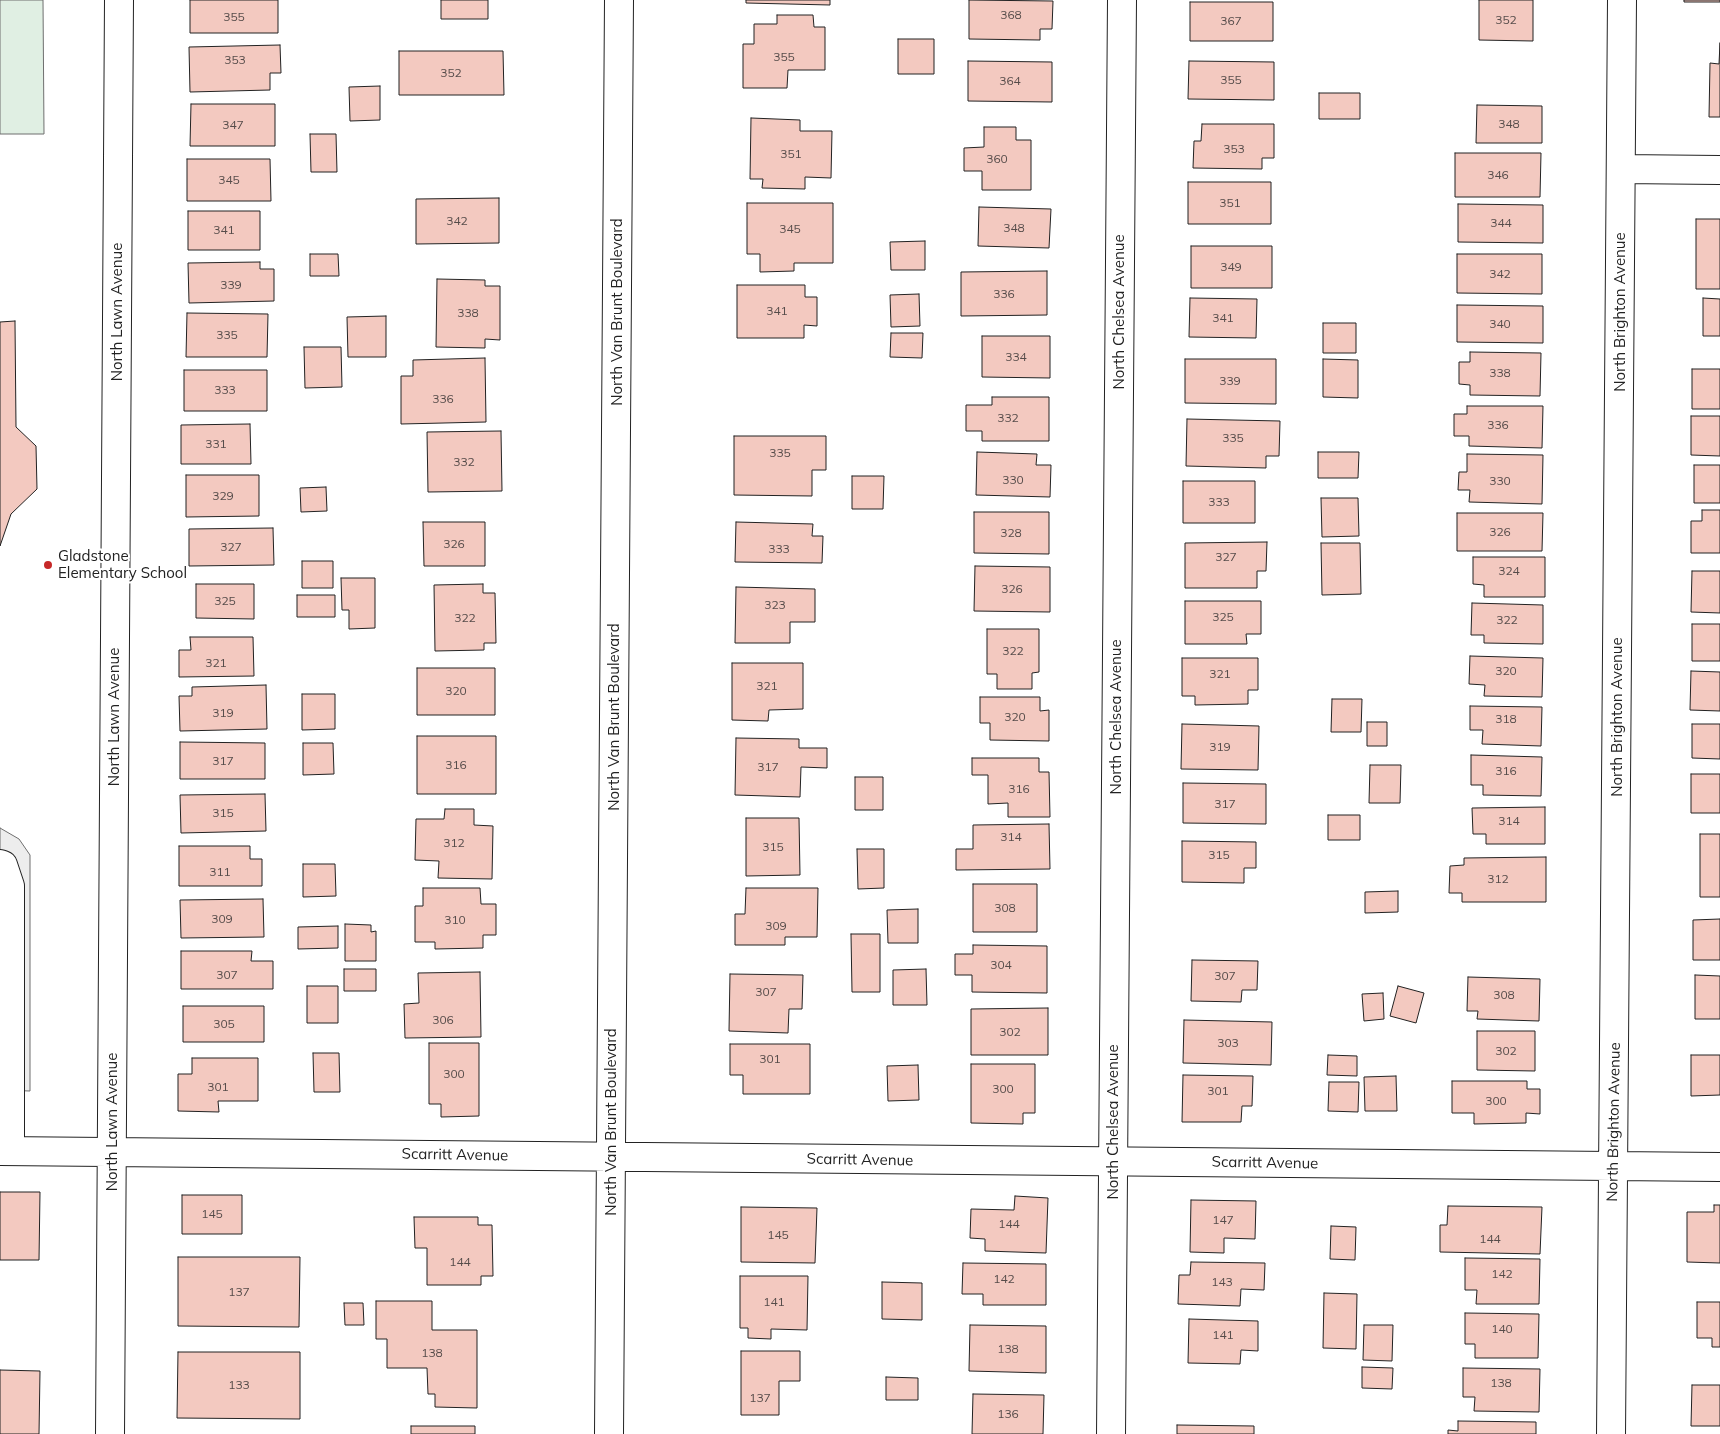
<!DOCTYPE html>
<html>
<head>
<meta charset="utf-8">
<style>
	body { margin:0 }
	canvas { display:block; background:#fff }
</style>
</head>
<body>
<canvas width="1720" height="1434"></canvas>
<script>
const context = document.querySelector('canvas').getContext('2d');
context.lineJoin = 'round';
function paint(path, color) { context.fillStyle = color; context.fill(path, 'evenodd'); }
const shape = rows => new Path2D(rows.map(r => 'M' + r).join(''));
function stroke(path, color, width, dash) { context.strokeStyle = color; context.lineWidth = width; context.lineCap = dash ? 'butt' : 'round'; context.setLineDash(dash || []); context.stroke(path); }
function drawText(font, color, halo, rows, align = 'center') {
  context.font = font + ' Mulish,sans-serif'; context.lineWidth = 4; context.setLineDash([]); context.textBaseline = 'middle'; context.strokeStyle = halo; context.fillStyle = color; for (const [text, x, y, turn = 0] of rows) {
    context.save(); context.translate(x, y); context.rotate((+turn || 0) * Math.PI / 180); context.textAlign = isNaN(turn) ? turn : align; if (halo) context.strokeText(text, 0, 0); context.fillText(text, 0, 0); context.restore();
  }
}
const green = shape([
	[0,0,43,0,44,134,0,134,0,0]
]);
const parking = shape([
	[0,828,19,839,30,855,30,1091,0,1090,0,828]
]);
const building = shape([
	[190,0,278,0,278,33,190,33,190,0],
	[441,0,488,0,488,19,441,19,441,0],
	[746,0,830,0,830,5,746,3,746,0],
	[969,0,1053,1,1052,29,1040,29,1040,40,969,39,969,0],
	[1479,0,1533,0,1533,41,1479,40,1479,0],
	[1684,0,1720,0,1720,2,1684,2,1684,0],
	[1190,2,1273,2,1273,41,1190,41,1190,2],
	[777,15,813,15,814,27,825,27,825,70,788,70,787,88,743,88,743,44,754,44,754,24,777,24,777,15],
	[898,39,934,39,934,74,898,74,898,39],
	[1720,43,1720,117,1709,117,1710,63,1719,64,1720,43],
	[280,45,281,73,270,73,270,90,190,92,189,47,280,45],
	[399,51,503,51,504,95,399,95,399,51],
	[968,61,1052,62,1052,102,968,101,968,61],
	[1189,61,1274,62,1274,100,1188,99,1189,61],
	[380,86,380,120,350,121,349,87,380,86],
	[1319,93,1360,93,1360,119,1319,119,1319,93],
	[191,104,275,104,275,146,190,146,191,104],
	[1477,105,1542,106,1542,143,1476,143,1477,105],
	[751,118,800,120,800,131,832,131,831,178,805,177,805,189,762,188,763,179,750,179,751,118],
	[1202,124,1274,124,1274,158,1262,158,1262,169,1193,168,1194,141,1201,141,1202,124],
	[984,127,1016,127,1016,140,1031,140,1031,190,982,190,982,171,964,171,964,148,984,147,984,127],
	[310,134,336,134,337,172,311,172,310,134],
	[1455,153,1541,153,1540,197,1455,197,1455,153],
	[187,159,270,159,271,201,187,201,187,159],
	[1188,182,1271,182,1271,224,1188,224,1188,182],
	[499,198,499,243,416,244,416,199,499,198],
	[747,203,833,203,833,263,794,263,794,271,760,272,760,254,747,254,747,203],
	[1458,204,1543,205,1543,243,1458,242,1458,204],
	[979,207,1051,209,1049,248,978,246,979,207],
	[188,211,260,211,260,250,188,250,188,211],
	[1696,219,1720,219,1720,289,1696,289,1696,219],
	[925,241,925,270,891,270,890,242,925,241],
	[1191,246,1272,246,1272,288,1191,288,1191,246],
	[310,254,338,254,339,276,310,276,310,254],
	[1457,254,1542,254,1542,294,1457,293,1457,254],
	[260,262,260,269,274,269,274,301,189,303,188,263,260,262],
	[1047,271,1047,315,961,316,961,272,1047,271],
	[437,279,485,280,485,286,500,286,500,340,485,339,485,348,436,347,437,279],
	[737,285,805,285,805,297,817,297,817,326,804,325,804,338,737,338,737,285],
	[919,294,920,326,891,327,890,295,919,294],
	[1190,298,1257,299,1256,338,1189,337,1190,298],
	[1703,298,1720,299,1720,336,1703,336,1703,298],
	[1457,305,1543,306,1543,343,1457,342,1457,305],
	[187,313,268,314,267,357,186,357,187,313],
	[386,316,386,357,348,357,347,317,386,316],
	[15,321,16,427,36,446,37,489,11,514,0,546,0,322,15,321],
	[1323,323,1356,323,1356,353,1323,353,1323,323],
	[891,333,923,333,922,358,890,357,891,333],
	[982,336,1050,336,1050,378,982,377,982,336],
	[304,347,341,347,342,387,305,388,304,347],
	[1470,352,1541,353,1540,396,1470,395,1470,385,1459,384,1459,362,1470,362,1470,352],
	[485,358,486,422,401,424,401,376,413,376,413,360,485,358],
	[1185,359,1276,359,1276,404,1185,403,1185,359],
	[1323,359,1358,360,1358,398,1323,397,1323,359],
	[1692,369,1720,369,1720,409,1692,409,1692,369],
	[184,370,267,370,267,411,184,411,184,370],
	[992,397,1049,397,1049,441,982,441,982,431,966,431,966,405,992,405,992,397],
	[1467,406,1543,406,1542,448,1469,446,1469,436,1454,436,1454,414,1467,414,1467,406],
	[1691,416,1720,416,1720,456,1691,455,1691,416],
	[1187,419,1280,421,1279,456,1266,456,1266,468,1186,466,1187,419],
	[250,424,251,464,181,464,181,425,250,424],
	[501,431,502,491,428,492,427,432,501,431],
	[734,436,826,436,826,470,812,470,812,496,734,495,734,436],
	[977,452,1037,454,1036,465,1051,465,1050,497,976,495,977,452],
	[1318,452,1359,452,1358,478,1318,478,1318,452],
	[1467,454,1543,455,1542,504,1469,502,1470,490,1458,490,1459,472,1467,472,1467,454],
	[1694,465,1720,465,1720,503,1694,503,1694,465],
	[186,475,259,475,259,516,186,517,186,475],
	[852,476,884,476,883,509,852,509,852,476],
	[1183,481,1255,481,1255,523,1183,523,1183,481],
	[326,487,327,511,301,512,300,488,326,487],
	[1321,498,1358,498,1359,536,1322,537,1321,498],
	[1702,510,1720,510,1720,553,1691,553,1691,521,1702,521,1702,510],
	[974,512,1049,512,1049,554,974,553,974,512],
	[1457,513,1543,513,1542,551,1457,551,1457,513],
	[423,522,485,522,485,566,424,566,423,522],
	[736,522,813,524,812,536,823,536,822,563,735,562,736,522],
	[273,528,274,565,189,566,189,529,273,528],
	[1267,542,1266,571,1257,571,1257,588,1185,588,1185,543,1267,542],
	[1321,543,1360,543,1361,594,1322,595,1321,543],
	[1473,557,1545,557,1545,597,1484,597,1484,585,1473,584,1473,557],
	[302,561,333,561,333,588,302,588,302,561],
	[975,566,1050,567,1050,612,974,611,975,566],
	[1692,571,1720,571,1720,613,1691,612,1692,571],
	[341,578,375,578,375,628,349,629,349,610,342,610,341,578],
	[196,584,254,584,254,619,196,618,196,584],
	[483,584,483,593,495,593,496,643,484,643,484,650,435,651,434,585,483,584],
	[736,587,815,589,815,622,790,622,790,643,735,643,736,587],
	[297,595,335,595,335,617,297,617,297,595],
	[1185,601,1261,601,1261,634,1246,634,1247,644,1185,644,1185,601],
	[1472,603,1543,605,1543,644,1484,643,1484,635,1471,635,1472,603],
	[1692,624,1720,624,1720,661,1692,661,1692,624],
	[987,629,1039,629,1039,672,1032,673,1032,689,997,689,997,674,987,674,987,629],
	[190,637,253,637,254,676,179,677,179,650,191,650,190,637],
	[1470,656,1543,658,1542,697,1484,696,1485,685,1469,684,1470,656],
	[1182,658,1258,658,1258,690,1248,690,1248,704,1195,705,1195,696,1182,696,1182,658],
	[732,663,803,663,803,709,769,710,768,721,732,720,732,663],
	[417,668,495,668,495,715,417,715,417,668],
	[1691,671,1720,672,1720,711,1690,710,1691,671],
	[266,685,267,729,180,731,179,696,192,696,192,687,266,685],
	[302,694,335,694,335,729,302,730,302,694],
	[980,697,1040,697,1040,711,1049,710,1049,741,990,740,990,723,980,723,980,697],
	[1332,699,1362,699,1361,732,1331,732,1332,699],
	[1470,706,1542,707,1541,746,1482,744,1483,730,1470,730,1470,706],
	[1367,722,1387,722,1387,746,1367,746,1367,722],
	[1182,724,1259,726,1258,770,1181,769,1182,724],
	[1692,724,1720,724,1720,759,1692,758,1692,724],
	[417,736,496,736,496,794,417,794,417,736],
	[736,738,799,739,799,748,827,748,827,768,801,767,800,797,735,795,736,738],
	[180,742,265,743,265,779,180,779,180,742],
	[303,743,333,743,334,774,303,775,303,743],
	[1471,755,1542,757,1541,796,1483,795,1483,785,1471,785,1471,755],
	[972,758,1039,758,1039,772,1049,772,1050,817,1008,817,1008,803,988,804,988,775,972,775,972,758],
	[1370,765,1401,765,1400,803,1369,803,1370,765],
	[1691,774,1720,774,1720,813,1691,813,1691,774],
	[855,777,883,777,883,810,855,810,855,777],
	[1183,783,1266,784,1266,824,1183,823,1183,783],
	[265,794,266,831,181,833,180,795,265,794],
	[1545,807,1545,844,1486,844,1486,834,1473,834,1472,808,1545,807],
	[445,809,474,809,474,825,493,826,492,879,438,878,439,861,415,860,416,819,444,819,445,809],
	[1328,815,1360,815,1360,840,1328,840,1328,815],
	[746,818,799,818,800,875,746,876,746,818],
	[1049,824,1050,869,956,870,956,849,973,849,973,825,1049,824],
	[1700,834,1720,834,1720,897,1700,897,1700,834],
	[1182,841,1256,842,1256,868,1244,868,1244,883,1182,882,1182,841],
	[179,846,250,846,250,859,262,859,262,886,179,886,179,846],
	[857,849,884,849,884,888,858,889,857,849],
	[1546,857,1546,902,1462,902,1462,893,1449,893,1450,866,1464,865,1464,858,1546,857],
	[303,864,335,864,336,896,303,897,303,864],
	[973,884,1037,884,1037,932,973,932,973,884],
	[423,888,480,888,481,904,496,904,496,935,483,935,483,948,435,949,435,942,415,942,415,906,423,906,423,888],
	[746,888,818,888,817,937,785,937,785,945,735,945,735,914,745,914,746,888],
	[1398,891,1398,912,1365,913,1365,892,1398,891],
	[263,899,264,937,181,938,180,900,263,899],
	[918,909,918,943,888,943,887,910,918,909],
	[1720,919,1720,960,1693,960,1693,920,1720,919],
	[345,924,371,925,371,932,376,931,376,961,345,961,345,924],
	[338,926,338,948,298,949,298,927,338,926],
	[851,934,880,934,880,992,852,992,851,934],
	[973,945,1047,946,1047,993,972,992,972,975,955,975,955,954,973,954,973,945],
	[181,951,252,951,251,961,273,961,273,989,181,989,181,951],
	[1192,960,1258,961,1257,990,1242,990,1241,1002,1191,1001,1192,960],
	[344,969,376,969,376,991,344,991,344,969],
	[926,969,927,1005,893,1005,893,970,926,969],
	[480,972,481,1037,405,1038,404,1004,419,1003,418,973,480,972],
	[730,974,803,975,802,1009,789,1009,788,1033,729,1031,730,974],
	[1695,975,1720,976,1720,1019,1695,1019,1695,975],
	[1468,977,1540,979,1539,1021,1477,1019,1478,1011,1467,1011,1468,977],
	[307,986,338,986,338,1023,307,1023,307,986],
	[1398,986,1424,993,1416,1023,1390,1016,1398,986],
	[1383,993,1384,1019,1364,1021,1362,994,1383,993],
	[183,1006,264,1006,264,1042,183,1042,183,1006],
	[1048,1008,1048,1055,971,1055,971,1009,1048,1008],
	[1184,1020,1272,1022,1271,1065,1183,1063,1184,1020],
	[1477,1031,1535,1031,1535,1071,1477,1070,1477,1031],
	[429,1043,479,1043,479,1116,441,1117,441,1104,429,1104,429,1043],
	[730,1044,810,1044,810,1094,743,1094,743,1075,730,1075,730,1044],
	[313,1053,339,1053,340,1092,314,1092,313,1053],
	[1328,1055,1357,1056,1357,1076,1327,1075,1328,1055],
	[1691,1055,1720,1055,1720,1095,1691,1096,1691,1055],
	[192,1058,258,1058,258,1101,218,1101,219,1112,178,1111,178,1074,192,1074,192,1058],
	[971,1064,1035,1064,1035,1113,1023,1113,1023,1124,971,1123,971,1064],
	[918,1065,919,1100,888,1101,887,1066,918,1065],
	[1183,1075,1253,1076,1252,1106,1242,1106,1241,1122,1182,1122,1183,1075],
	[1396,1076,1397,1111,1365,1111,1364,1077,1396,1076],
	[1452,1081,1527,1081,1527,1089,1540,1089,1540,1114,1526,1113,1526,1123,1474,1124,1474,1113,1452,1113,1452,1081],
	[1329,1082,1359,1082,1358,1112,1328,1111,1329,1082],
	[0,1192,40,1192,39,1260,0,1260,0,1192],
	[182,1195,242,1195,242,1234,182,1234,182,1195],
	[1015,1196,1048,1198,1046,1253,985,1251,985,1239,970,1238,971,1209,1014,1210,1015,1196],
	[1191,1200,1256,1201,1255,1239,1224,1238,1224,1253,1190,1252,1191,1200],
	[1714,1205,1720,1205,1720,1263,1687,1262,1687,1212,1714,1212,1714,1205],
	[1448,1206,1542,1207,1540,1254,1440,1252,1440,1225,1447,1225,1448,1206],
	[741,1207,817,1208,815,1263,741,1262,741,1207],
	[414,1217,478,1217,478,1225,492,1225,493,1276,481,1276,481,1285,427,1285,427,1248,415,1248,414,1217],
	[1331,1226,1356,1227,1355,1260,1330,1259,1331,1226],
	[178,1257,300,1257,299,1327,178,1326,178,1257],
	[1465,1258,1540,1259,1539,1304,1476,1304,1477,1290,1465,1290,1465,1258],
	[1191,1262,1265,1263,1264,1290,1241,1289,1240,1306,1178,1304,1179,1275,1190,1275,1191,1262],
	[963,1263,1046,1264,1046,1305,983,1305,983,1294,962,1294,963,1263],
	[740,1276,808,1276,807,1330,771,1329,771,1339,748,1338,748,1328,740,1328,740,1276],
	[882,1282,922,1283,922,1320,882,1319,882,1282],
	[1324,1293,1357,1294,1356,1349,1323,1348,1324,1293],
	[376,1301,432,1301,432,1330,477,1330,477,1408,435,1407,435,1394,428,1394,427,1368,387,1368,387,1339,376,1339,376,1301],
	[1697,1302,1720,1302,1720,1347,1712,1347,1712,1338,1697,1338,1697,1302],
	[344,1303,363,1303,364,1325,345,1325,344,1303],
	[1465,1313,1539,1314,1538,1358,1475,1358,1475,1344,1465,1344,1465,1313],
	[1189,1319,1258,1321,1258,1351,1241,1350,1240,1364,1188,1363,1189,1319],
	[970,1325,1046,1326,1046,1373,969,1371,970,1325],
	[1364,1325,1393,1325,1392,1361,1363,1360,1364,1325],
	[741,1351,800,1351,800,1381,779,1381,779,1415,741,1415,741,1351],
	[178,1352,300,1352,300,1419,177,1418,178,1352],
	[1362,1367,1393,1368,1392,1389,1362,1388,1362,1367],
	[1463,1368,1540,1369,1539,1412,1474,1411,1475,1397,1463,1397,1463,1368],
	[0,1370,40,1371,39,1434,0,1434,0,1370],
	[886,1377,918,1378,918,1400,886,1400,886,1377],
	[1692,1385,1720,1385,1720,1426,1691,1426,1692,1385],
	[973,1394,1044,1395,1043,1434,972,1434,973,1394],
	[1458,1421,1536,1422,1536,1434,1448,1434,1448,1430,1458,1431,1458,1421],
	[1177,1425,1254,1426,1254,1434,1177,1434,1177,1425],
	[411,1426,475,1426,475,1434,411,1434,411,1426]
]);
const minor = shape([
	[1621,169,1720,170],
	[0,864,3,865,10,886,10,1151],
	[0,1151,1720,1167],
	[110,1434,119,0],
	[609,1434,619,0],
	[1111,1434,1122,0],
	[1611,1434,1622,0]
]);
const markers = [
	[48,565,5,"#c62828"]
];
const numberNames = [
	["368",1011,15],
	["355",234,17],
	["352",1506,20],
	["367",1231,21],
	["355",784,57],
	["353",235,60],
	["352",451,73],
	["355",1231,80],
	["364",1010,81],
	["348",1509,124],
	["347",233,125],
	["353",1234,149],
	["351",791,154],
	["360",997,159],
	["346",1498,175],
	["345",229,180],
	["351",1230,203],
	["342",457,221],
	["344",1501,223],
	["348",1014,228],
	["345",790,229],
	["341",224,230],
	["349",1231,267],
	["342",1500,274],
	["339",231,285],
	["336",1004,294],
	["341",777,311],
	["338",468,313],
	["341",1223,318],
	["340",1500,324],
	["335",227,335],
	["334",1016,357],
	["338",1500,373],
	["339",1230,381],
	["333",225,390],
	["336",443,399],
	["332",1008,418],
	["336",1498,425],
	["335",1233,438],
	["331",216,444],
	["335",780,453],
	["332",464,462],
	["330",1013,480],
	["330",1500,481],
	["329",223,496],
	["333",1219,502],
	["326",1500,532],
	["328",1011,533],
	["326",454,544],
	["327",231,547],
	["333",779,549],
	["327",1226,557],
	["324",1509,571],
	["326",1012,589],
	["325",225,601],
	["323",775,605],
	["325",1223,617],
	["322",465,618],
	["322",1507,620],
	["322",1013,651],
	["321",216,663],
	["320",1506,671],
	["321",1220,674],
	["321",767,686],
	["320",456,691],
	["319",223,713],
	["320",1015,717],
	["318",1506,719],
	["319",1220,747],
	["317",223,761],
	["316",456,765],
	["317",768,767],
	["316",1506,771],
	["316",1019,789],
	["317",1225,804],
	["315",223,813],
	["314",1509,821],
	["314",1011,837],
	["312",454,843],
	["315",773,847],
	["315",1219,855],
	["311",220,872],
	["312",1498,879],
	["308",1005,908],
	["309",222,919],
	["310",455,920],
	["309",776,926],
	["304",1001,965],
	["307",227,975],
	["307",1225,976],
	["307",766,992],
	["308",1504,995],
	["306",443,1020],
	["305",224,1024],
	["302",1010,1032],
	["303",1228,1043],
	["302",1506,1051],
	["301",770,1059],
	["300",454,1074],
	["301",218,1087],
	["300",1003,1089],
	["301",1218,1091],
	["300",1496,1101],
	["145",212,1214],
	["147",1223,1220],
	["144",1009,1224],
	["145",778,1235],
	["144",1490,1239],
	["144",460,1262],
	["142",1502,1274],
	["142",1004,1279],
	["143",1222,1282],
	["137",239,1292],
	["141",774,1302],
	["140",1502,1329],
	["141",1223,1335],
	["138",1008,1349],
	["138",432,1353],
	["138",1501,1383],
	["133",239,1385],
	["137",760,1398],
	["136",1008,1414]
];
const streetNames = [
	["North Lawn Avenue",117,312,-90],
	["North Van Brunt Boulevard",617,312,-90],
	["North Chelsea Avenue",1119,312,-90],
	["North Brighton Avenue",1620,312,-90],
	["North Lawn Avenue",114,717,-90],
	["North Van Brunt Boulevard",614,717,-90],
	["North Chelsea Avenue",1116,717,-90],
	["North Brighton Avenue",1617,717,-90],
	["North Lawn Avenue",112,1122,-90],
	["North Van Brunt Boulevard",611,1122,-90],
	["North Chelsea Avenue",1113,1122,-90],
	["North Brighton Avenue",1614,1122,-89],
	["Scarritt Avenue",455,1155,1],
	["Scarritt Avenue",860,1160,1],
	["Scarritt Avenue",1265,1163,1]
];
const poiNames = [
	["Gladstone",58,556],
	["Elementary School",58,573]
];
paint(green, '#e0efe3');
stroke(green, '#6f6f6f', 1);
paint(parking, '#ededed');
stroke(parking, '#6f6f6f', 1);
paint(building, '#f3c9c0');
stroke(building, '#222', 1);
stroke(minor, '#222', 30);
stroke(minor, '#fff', 28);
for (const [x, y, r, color] of markers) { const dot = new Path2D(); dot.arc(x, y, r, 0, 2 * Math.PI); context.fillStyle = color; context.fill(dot); stroke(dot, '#fff', 2); }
drawText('12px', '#564c4a', null, numberNames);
drawText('15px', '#222', '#fff', streetNames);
drawText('15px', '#222', '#fff', poiNames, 'left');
</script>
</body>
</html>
